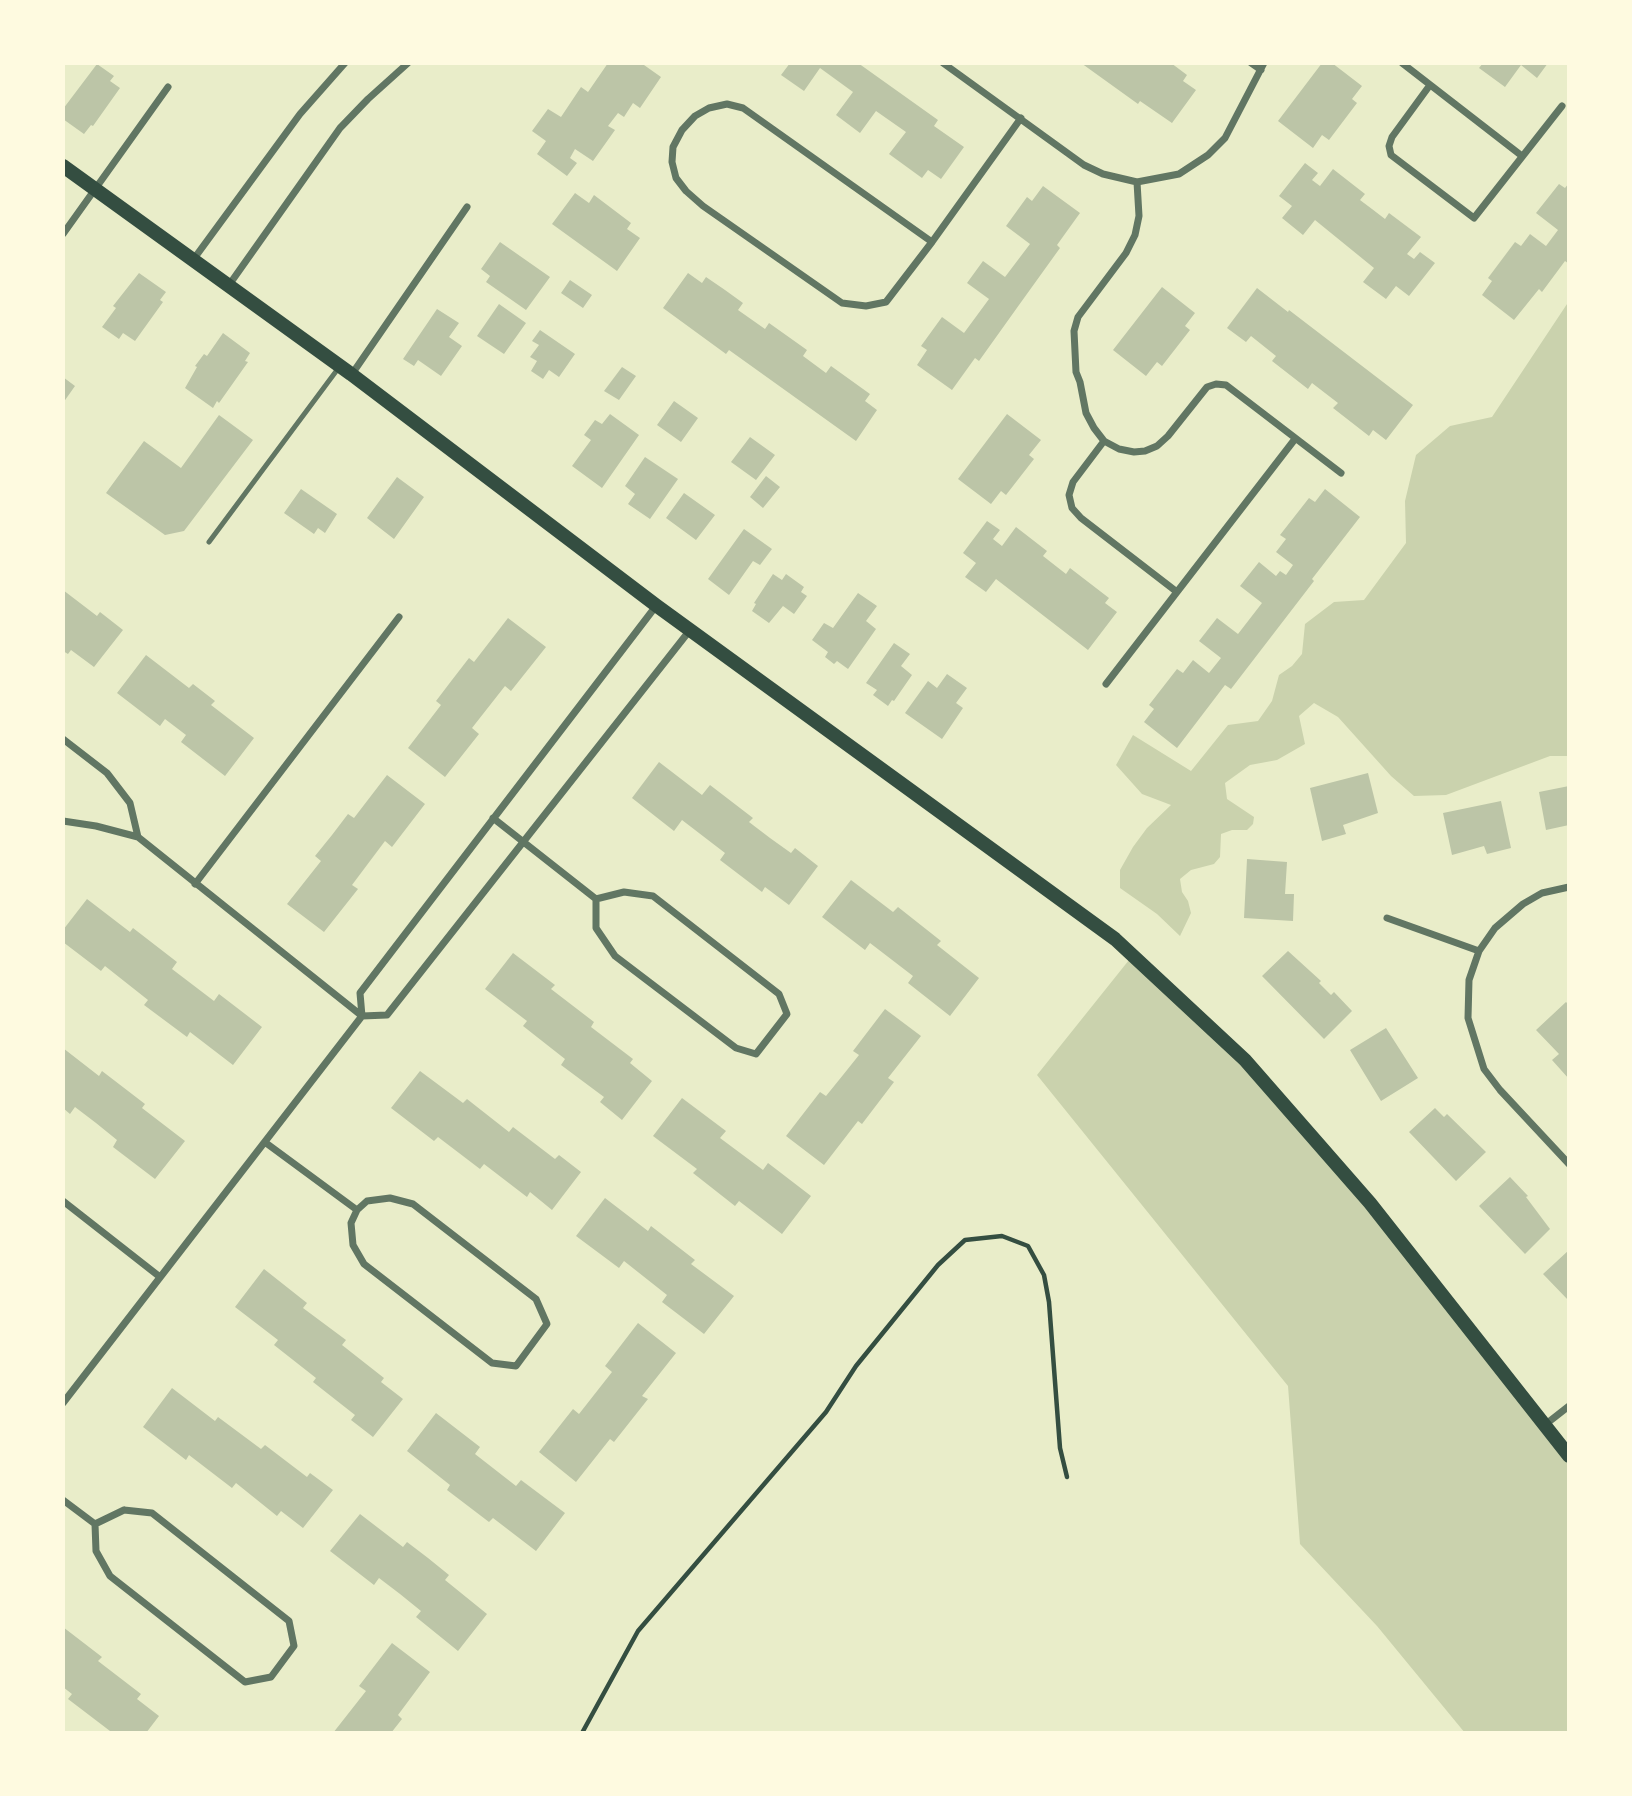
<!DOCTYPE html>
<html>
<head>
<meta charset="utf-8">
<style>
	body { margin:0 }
	#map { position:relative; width:1632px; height:1796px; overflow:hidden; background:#e9edc9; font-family:"Playfair Display",serif }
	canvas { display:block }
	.frame { position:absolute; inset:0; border:65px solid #fefae0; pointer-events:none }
</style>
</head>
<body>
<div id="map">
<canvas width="1632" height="1796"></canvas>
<div class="frame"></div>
</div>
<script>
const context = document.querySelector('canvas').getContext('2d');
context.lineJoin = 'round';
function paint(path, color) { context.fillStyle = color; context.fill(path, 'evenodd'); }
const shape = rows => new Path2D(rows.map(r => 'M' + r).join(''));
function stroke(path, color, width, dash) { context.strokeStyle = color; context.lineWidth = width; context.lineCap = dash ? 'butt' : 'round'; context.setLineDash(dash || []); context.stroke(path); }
const green = shape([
	[1569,301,1569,756,1550,756,1446,795,1414,796,1391,776,1338,717,1314,703,1299,716,1305,744,1277,760,1250,765,1225,783,1227,799,1254,817,1253,824,1247,830,1232,830,1221,834,1220,857,1214,864,1191,870,1180,879,1182,892,1188,901,1191,913,1180,936,1157,914,1120,888,1120,870,1133,847,1147,828,1171,805,1142,794,1116,765,1133,735,1191,771,1228,725,1258,721,1272,701,1279,675,1292,666,1302,654,1305,624,1334,602,1364,600,1406,543,1405,501,1416,455,1450,426,1492,417],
	[1133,955,1245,1060,1569,1456,1569,1733,1465,1733,1377,1626,1300,1544,1288,1386,1037,1075]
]);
const building = shape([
	[608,63,646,63,644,65,661,77,640,108,633,103,624,117,618,113,608,126,615,130,593,161,575,149,570,158,577,163,567,176,537,154,546,141,532,131,548,109,561,117,581,87,588,92],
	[790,63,858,63,938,120,934,126,964,147,941,179,928,170,922,178,889,154,906,132,876,111,860,133,836,115,853,92,820,68,804,91,781,75],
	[1081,63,1171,63,1187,75,1183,81,1196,90,1172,123,1140,101,1138,104],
	[1322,63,1332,63,1362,86,1352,99,1357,103,1329,140,1322,135,1313,148,1278,121],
	[1483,63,1548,63,1537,78,1521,65,1505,87,1479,68],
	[97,64,114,76,110,81,120,88,93,126,91,125,84,134,63,119,63,109],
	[1305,163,1318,173,1312,180,1320,186,1333,169,1365,194,1360,200,1372,209,1385,219,1389,213,1421,237,1407,254,1414,259,1420,252,1435,263,1409,296,1396,286,1386,299,1363,282,1374,268,1315,220,1303,235,1282,218,1292,206,1279,196],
	[1569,183,1569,264,1565,261,1542,292,1539,289,1514,320,1482,295,1492,281,1488,278,1515,242,1521,246,1530,234,1546,246,1558,230,1536,213,1559,184,1565,188],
	[1043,186,1080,213,1057,245,1060,248,1019,305,979,361,975,358,952,390,917,365,927,350,921,346,942,317,964,333,989,299,967,283,983,261,1005,277,1030,244,1006,226,1027,197,1032,201],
	[575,193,589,203,594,195,631,223,627,229,640,238,617,271,552,224],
	[500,242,550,277,526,310,486,282,490,276,481,269],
	[139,273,166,292,160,300,163,302,135,341,123,333,119,339,102,327,116,308,113,306],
	[688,273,702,283,706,277,725,290,743,303,738,310,765,329,769,323,807,350,803,356,826,373,831,366,870,394,865,401,877,410,856,441,729,350,726,354,663,308],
	[570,280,592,295,583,308,561,293],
	[1162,287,1195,313,1185,326,1190,330,1162,366,1157,362,1146,376,1113,350],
	[1257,288,1288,312,1289,310,1413,405,1386,440,1373,430,1369,436,1333,408,1338,403,1312,383,1308,389,1272,361,1276,356,1251,336,1246,342,1227,328],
	[499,304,526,323,504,354,477,336],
	[437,309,459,323,449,337,462,346,441,376,418,360,414,366,403,359],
	[540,330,575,354,559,377,549,370,543,379,531,371,537,361,530,357,539,345,532,341],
	[223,333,250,353,245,361,248,362,219,403,217,401,213,408,185,388,197,367,195,366,204,354,207,356],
	[622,367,636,376,619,400,604,391],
	[63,377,75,386,63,403],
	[674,401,698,418,681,442,657,425],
	[610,414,639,435,602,488,572,466,591,440,584,435,595,420,602,424],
	[1007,414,1041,440,1029,455,1034,459,1006,495,1001,491,991,504,958,479],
	[219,415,253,440,184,531,165,535,106,493,144,441,181,468],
	[750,437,775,455,756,480,731,462],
	[645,457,678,479,650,519,628,504,635,494,625,486],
	[766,476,780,487,763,508,750,497],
	[397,477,424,497,394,539,367,518],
	[301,489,337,514,325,533,318,528,314,534,284,513],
	[1325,489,1360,517,1312,579,1314,581,1231,689,1225,685,1177,748,1144,722,1154,709,1149,705,1177,669,1183,673,1193,660,1209,673,1221,658,1199,641,1217,618,1238,634,1262,603,1240,586,1259,562,1276,576,1280,571,1286,575,1293,565,1276,552,1286,539,1280,535,1309,498,1315,502],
	[684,493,715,515,696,540,666,518],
	[987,521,1000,530,993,539,1002,546,1016,527,1047,551,1043,556,1066,574,1070,568,1109,598,1105,603,1117,612,1088,650,996,579,986,592,965,577,976,563,963,553],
	[744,529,772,549,760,565,753,561,729,595,708,579],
	[773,574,782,580,786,574,804,587,801,592,807,596,794,614,783,606,769,623,752,611,756,604,754,603],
	[63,590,97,616,100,612,123,630,94,667,71,650,68,654,63,651],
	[858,593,877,606,866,621,876,629,848,669,837,661,834,664,825,657,828,652,812,640,824,623,833,628],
	[508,618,546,647,511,691,505,686,472,728,479,734,445,777,408,748,441,705,436,701,452,680,469,658,474,662],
	[894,643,910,654,901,666,912,675,894,701,892,700,888,706,873,695,877,690,866,683],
	[146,655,189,688,193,684,215,701,211,705,254,738,225,776,181,742,186,735,165,719,160,726,117,693],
	[947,674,967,688,956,703,963,708,942,739,905,713,928,681,937,688],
	[659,762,702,795,710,785,753,818,749,822,770,838,791,853,795,848,818,866,789,905,765,887,762,892,720,860,725,853,682,820,674,831,632,798],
	[1368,773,1378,813,1343,825,1346,834,1322,841,1310,788],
	[387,775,425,804,392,847,385,841,352,885,358,889,324,932,287,904,321,861,315,856,332,835,348,814,354,818],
	[1569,786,1569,825,1546,830,1539,792],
	[1501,801,1511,848,1487,854,1484,846,1452,855,1443,813],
	[1247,859,1287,862,1285,894,1294,894,1293,921,1244,918],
	[851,880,893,912,898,907,941,941,937,945,979,978,950,1016,908,983,913,976,870,943,865,950,822,917],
	[87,899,130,932,133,928,177,962,172,969,214,1001,219,994,262,1027,233,1065,190,1032,187,1037,144,1005,148,1000,105,966,101,971,63,942,63,930],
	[1288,951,1321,981,1319,983,1331,995,1334,992,1352,1011,1324,1039,1262,976],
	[513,953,555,985,551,989,594,1022,591,1027,633,1059,630,1063,652,1081,622,1120,600,1102,604,1097,561,1065,565,1059,523,1026,527,1021,485,989],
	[1566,1002,1569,1005,1569,1079,1552,1060,1559,1054,1536,1030],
	[885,1009,921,1036,888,1078,894,1082,862,1124,858,1121,824,1165,786,1136,820,1092,826,1096,843,1075,859,1055,853,1051],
	[1386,1028,1418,1078,1381,1101,1350,1050],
	[63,1048,99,1076,102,1071,145,1104,142,1108,185,1141,155,1179,113,1147,117,1140,96,1123,75,1107,70,1114,63,1108],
	[420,1071,463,1103,467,1099,509,1132,513,1127,555,1159,559,1155,581,1172,552,1210,530,1192,527,1197,484,1164,480,1169,438,1137,434,1141,391,1108],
	[682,1098,726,1131,720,1138,763,1170,768,1163,811,1196,782,1234,739,1201,735,1206,693,1173,697,1169,653,1136],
	[1435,1108,1444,1117,1447,1114,1486,1152,1456,1181,1409,1132],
	[1510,1177,1528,1196,1526,1197,1550,1229,1525,1254,1479,1206],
	[605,1198,648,1231,651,1226,695,1260,691,1264,734,1296,704,1334,662,1302,667,1295,624,1261,619,1268,576,1236],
	[1569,1250,1569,1301,1543,1274],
	[264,1269,307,1303,303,1308,346,1340,342,1345,384,1378,381,1382,403,1399,373,1437,351,1420,355,1415,313,1382,316,1378,274,1345,278,1340,235,1307],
	[638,1323,676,1353,642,1396,648,1399,614,1442,610,1439,576,1482,539,1452,573,1409,579,1414,612,1372,605,1366],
	[172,1388,215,1421,218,1417,261,1449,265,1445,307,1477,310,1473,333,1490,303,1528,281,1511,277,1516,236,1483,232,1488,189,1455,186,1460,143,1427],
	[436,1413,480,1447,475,1454,516,1486,521,1480,565,1513,536,1551,493,1518,489,1522,447,1490,450,1485,407,1451],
	[360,1514,403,1547,407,1542,428,1558,449,1575,445,1580,487,1614,458,1651,416,1617,421,1611,400,1594,379,1578,374,1585,330,1551],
	[63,1627,102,1657,98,1661,141,1694,137,1699,159,1716,146,1733,109,1733,110,1731,68,1699,72,1694,63,1687],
	[392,1643,430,1672,398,1715,402,1719,391,1733,333,1733,366,1691,359,1686]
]);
const path = shape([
	[582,1733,638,1631,826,1412,856,1366,938,1265,965,1240,1002,1236,1028,1246,1044,1275,1049,1302,1060,1448,1067,1477]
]);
const service = shape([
	[209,542,340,366]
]);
const minor = shape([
	[943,63,1084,165,1103,174,1137,182,1179,174,1208,155,1225,138,1264,63],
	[1251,63,1261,70],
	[1402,63,1522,156],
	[1430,85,1392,137,1389,146,1391,155,1474,218,1562,106],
	[1137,182,1139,216,1135,235,1126,253,1078,317,1074,331,1076,372,1080,382,1086,413,1094,428,1104,441,1119,449,1134,452,1145,451,1157,446,1168,436,1207,387,1216,384,1226,385,1341,473],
	[63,234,168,87],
	[932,242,886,302,866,306,842,303,703,206,686,191,676,178,672,162,673,147,682,130,695,116,709,108,727,104,743,108,932,242,1021,118],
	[193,260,300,114,345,63],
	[229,285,340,128,368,99,408,63],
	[352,374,467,207],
	[1104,441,1073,482,1069,495,1072,508,1081,518,1177,592],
	[656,606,360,993,362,1016,387,1015,690,630],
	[1106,684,1295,439],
	[63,739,107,773,130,803,138,837],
	[493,818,596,899,624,892,653,896,779,994,787,1014,756,1054,736,1048,615,956,596,928,596,899],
	[63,821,96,826,138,837,362,1016,63,1403],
	[195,884,399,617],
	[1569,887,1542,893,1523,904,1495,928,1479,951,1469,980,1468,1018,1484,1069,1500,1090,1569,1164],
	[1387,918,1479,951],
	[266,1143,357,1210,367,1201,390,1198,413,1204,536,1299,547,1324,516,1366,492,1363,364,1264,353,1245,351,1223,357,1210],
	[63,1201,160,1277],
	[1546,1424,1569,1406],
	[63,1500,95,1524],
	[124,1510,152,1513,289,1621,294,1646,271,1677,245,1682,110,1576,96,1551,95,1524,124,1510]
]);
const secondary = shape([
	[63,166,351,374,657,606,1115,939,1245,1060,1370,1203,1569,1456]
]);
paint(green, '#cad2ad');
paint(building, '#bcc5a7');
stroke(path, '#344e41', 4.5);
stroke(service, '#617663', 5);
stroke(minor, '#617663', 7);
stroke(secondary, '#344e41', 14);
</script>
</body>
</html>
